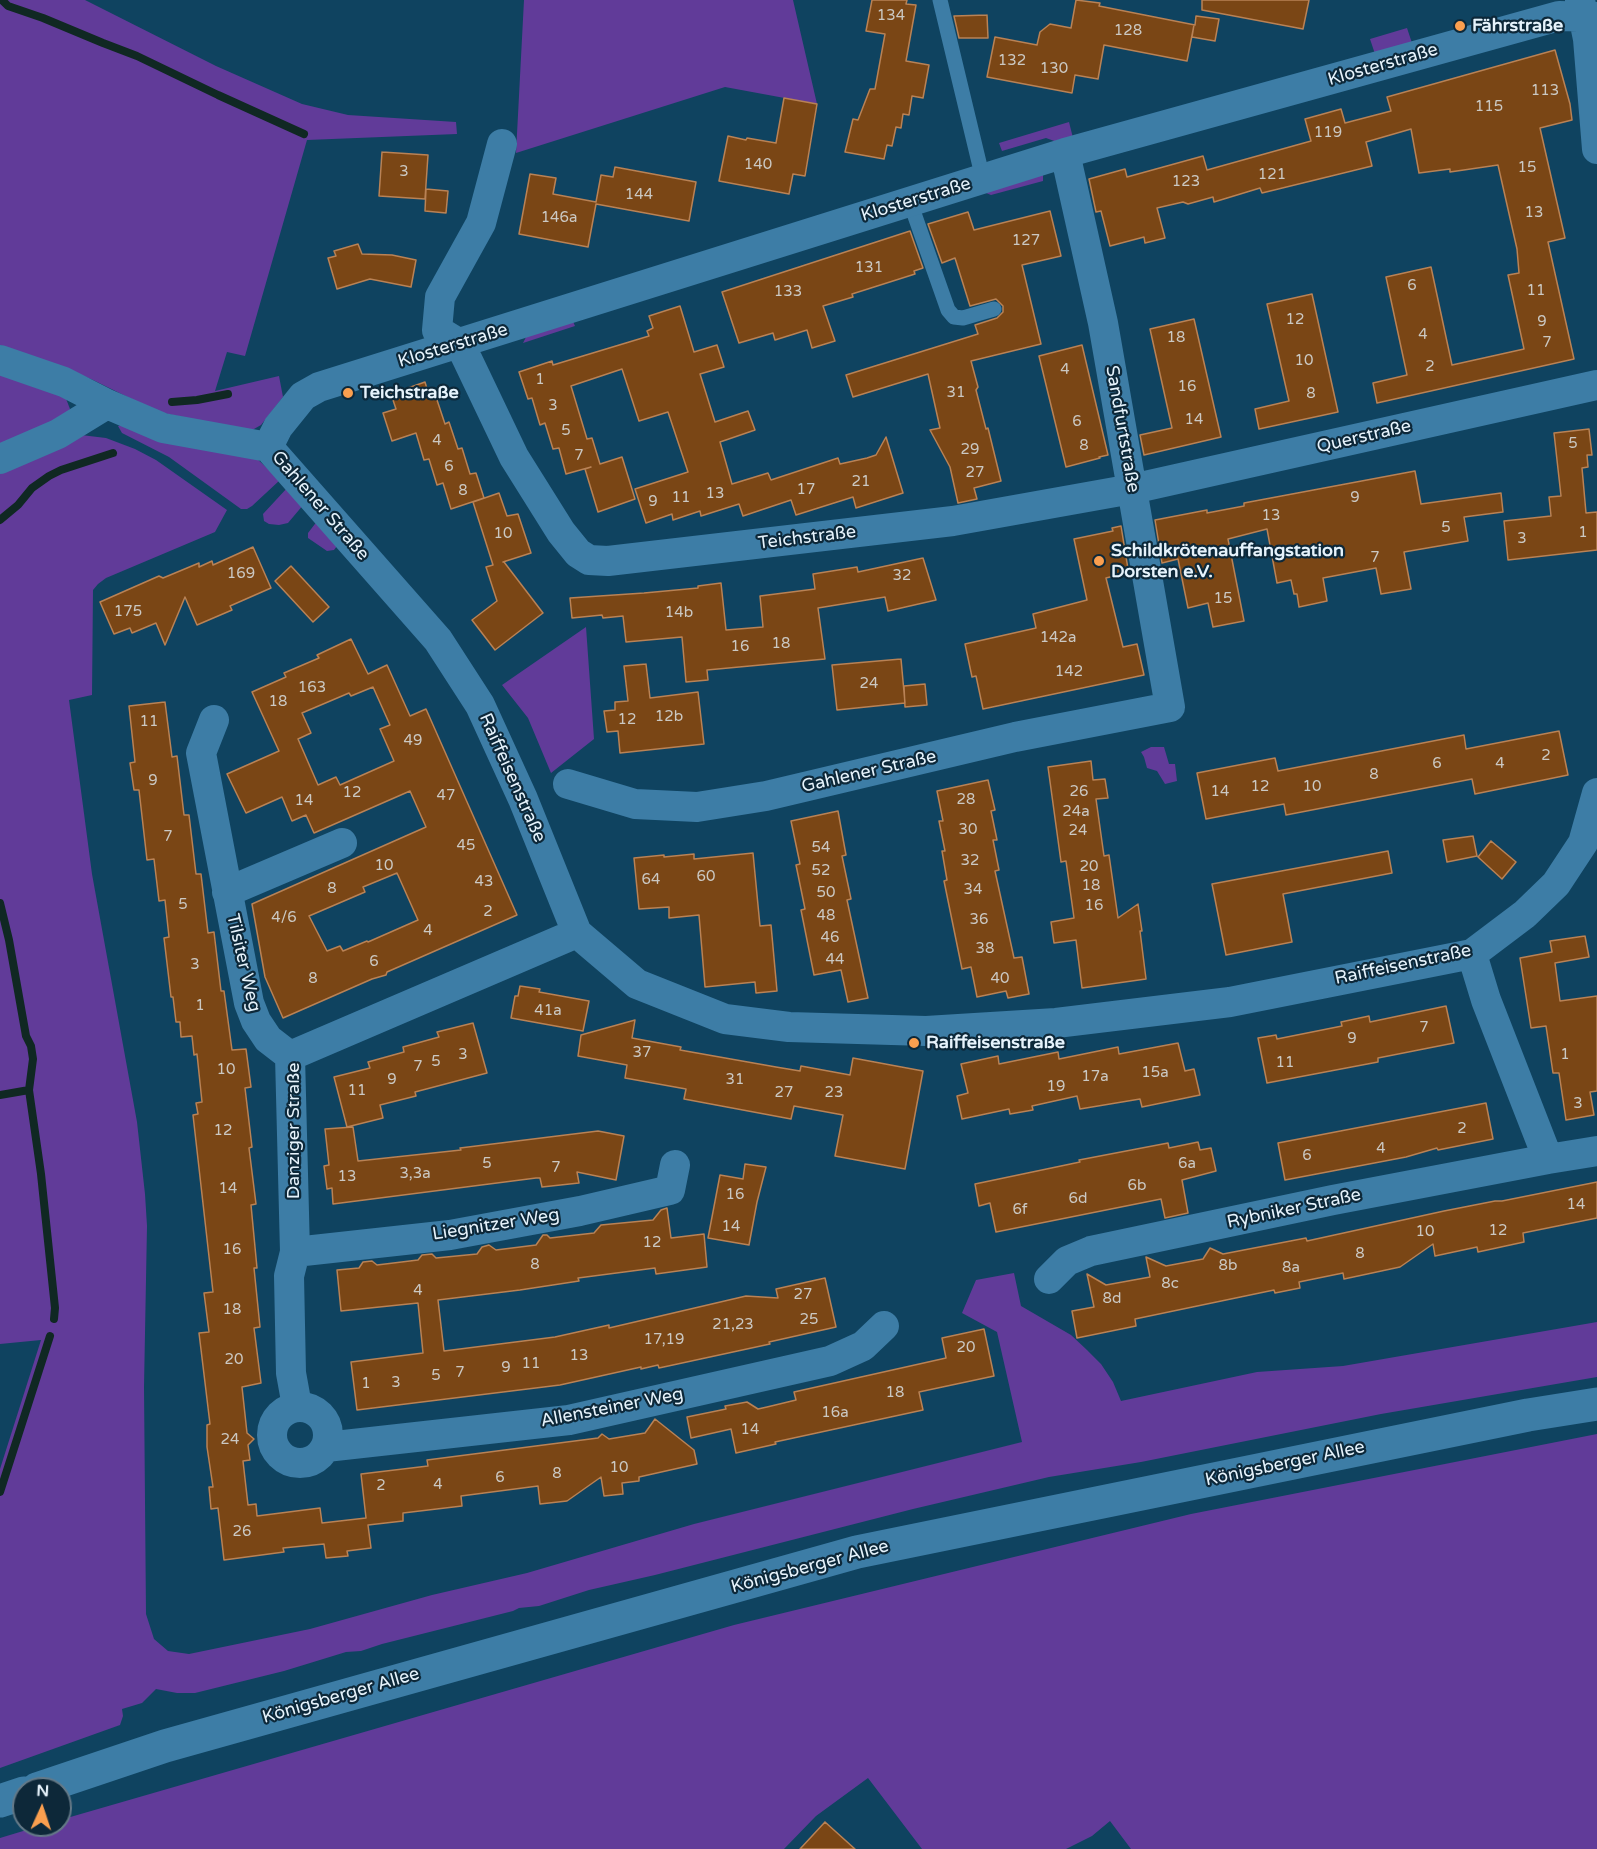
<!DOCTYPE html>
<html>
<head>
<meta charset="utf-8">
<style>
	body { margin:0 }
	#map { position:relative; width:1597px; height:1849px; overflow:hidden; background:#0f4360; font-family:"Varela Round",sans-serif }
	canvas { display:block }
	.north { position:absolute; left:12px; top:1777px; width:60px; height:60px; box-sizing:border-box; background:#0d2839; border:2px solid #647987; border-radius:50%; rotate:3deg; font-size:16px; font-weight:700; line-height:24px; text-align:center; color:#e6f3fc }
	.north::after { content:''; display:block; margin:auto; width:21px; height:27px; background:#fa9f4f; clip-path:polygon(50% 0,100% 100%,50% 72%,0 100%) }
</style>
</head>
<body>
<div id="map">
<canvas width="1597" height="1849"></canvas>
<div class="north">N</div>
</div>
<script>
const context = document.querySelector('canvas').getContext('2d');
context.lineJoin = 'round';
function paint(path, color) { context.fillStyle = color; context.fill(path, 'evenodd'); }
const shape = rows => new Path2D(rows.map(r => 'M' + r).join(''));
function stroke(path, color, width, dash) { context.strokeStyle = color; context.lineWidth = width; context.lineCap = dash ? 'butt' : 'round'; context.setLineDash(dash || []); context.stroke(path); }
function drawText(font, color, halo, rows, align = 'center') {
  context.font = font + ' "Varela Round",sans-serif'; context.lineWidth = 4.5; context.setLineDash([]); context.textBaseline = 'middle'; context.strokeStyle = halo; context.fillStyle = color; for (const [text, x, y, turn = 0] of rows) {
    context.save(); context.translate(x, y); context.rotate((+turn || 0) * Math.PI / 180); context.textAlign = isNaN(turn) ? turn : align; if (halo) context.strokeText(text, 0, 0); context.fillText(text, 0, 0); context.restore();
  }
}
const green = shape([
	[0,0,85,0,216,66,302,104,348,115,456,122,457,134,307,140,245,356,227,352,215,391,279,376,283,397,261,425,254,429,245,430,158,412,93,380,57,365,0,345],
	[524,0,793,0,817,104,725,87,516,153],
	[1407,28,1412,43,1375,54,1370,39],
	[1069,122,1073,138,1057,142,1046,138,1002,151,999,143],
	[1043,163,1043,181,991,195,976,189],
	[571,317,575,326,523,343,529,331],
	[0,369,65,396,70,409,68,416,0,453],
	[121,425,255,457,280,480,252,506,247,509,241,509,169,457,122,433,118,426],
	[81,435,106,438,135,449,156,460,227,510,215,532,106,578,98,584,93,590,92,695,69,700,92,874,137,1122,145,1194,147,1226,144,1387,146,1614,154,1639,168,1651,189,1654,310,1629,432,1595,527,1573,694,1524,1022,1442,997,1332,962,1313,976,1280,1014,1273,1021,1306,1071,1335,1087,1350,1101,1364,1113,1382,1121,1401,1257,1372,1343,1366,1597,1322,1597,1377,1381,1414,1141,1462,1049,1477,913,1509,655,1575,589,1590,539,1606,519,1608,513,1611,382,1644,361,1651,346,1652,284,1671,195,1693,177,1693,156,1689,142,1703,122,1709,123,1716,120,1725,0,1768,0,1469,41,1340,0,1344,0,467],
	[288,487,304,504,288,523,279,525,269,524,264,521,263,514],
	[318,520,340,542,334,550,327,551,308,538,308,533],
	[586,627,594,739,551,773,528,718,502,685],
	[1151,747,1164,747,1169,764,1175,764,1177,781,1165,784,1157,771,1147,768,1144,757,1141,752],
	[1597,1434,1597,1849,1131,1849,1110,1821,1092,1836,1066,1849,922,1849,868,1778,816,1816,784,1849,0,1849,0,1838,43,1825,60,1825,60,1820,734,1625,1191,1514]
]);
const stream = shape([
	[2,0,8,6,43,18,103,43,137,56,218,95,304,134],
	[172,402,197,400,228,394],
	[0,520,18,505,32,488,49,476,61,470,113,453],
	[0,903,9,940,26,1036,31,1046,33,1059,29,1090,41,1174,55,1308,54,1319],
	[0,1095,29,1090],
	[0,1492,50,1336]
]);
const building = shape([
	[872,0,907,0,906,4,916,5,906,61,929,65,923,98,912,96,909,115,903,114,901,128,896,127,892,146,887,145,884,159,845,152,853,119,858,120,870,89,875,89,885,34,866,31,872,0],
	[1076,0,1100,3,1099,6,1195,25,1196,16,1219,19,1215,41,1192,37,1194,25,1187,61,1104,45,1098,79,1075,75,1072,93,987,77,995,37,1037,45,1040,32,1050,24,1071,28,1076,0],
	[1202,0,1309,0,1303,29,1202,10,1202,0],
	[987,15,988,38,959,38,954,16,987,15],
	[1555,50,1570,104,1572,120,1540,128,1565,238,1548,242,1574,359,1377,403,1373,383,1407,375,1386,277,1431,267,1452,365,1524,349,1508,275,1519,273,1517,249,1498,165,1450,172,1450,169,1419,173,1411,129,1366,142,1372,166,1262,193,1260,188,1214,202,1213,197,1188,204,1183,202,1157,208,1165,238,1145,243,1144,237,1110,246,1101,211,1096,212,1089,179,1125,169,1127,177,1203,156,1207,170,1311,141,1305,119,1341,109,1345,123,1391,111,1387,97,1555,50],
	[784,98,817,104,805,176,793,174,789,194,719,181,728,136,746,140,747,138,776,143,784,98],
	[382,152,428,155,425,199,379,196,382,152],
	[615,167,696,182,689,221,596,204,588,247,519,234,530,174,556,178,553,194,596,202,601,175,613,177,615,167],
	[426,189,448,191,446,213,425,211,426,189],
	[1050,211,1061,256,1022,265,1041,344,971,361,978,387,976,390,986,429,988,428,1001,481,974,488,977,499,958,503,950,467,930,430,940,428,928,374,853,397,846,375,978,334,975,325,997,318,1003,312,1003,306,996,299,970,306,955,258,942,263,928,224,968,212,974,230,1050,211],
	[910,231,923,268,914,271,915,274,852,294,853,297,823,306,835,341,812,348,807,330,775,340,773,333,739,343,722,292,910,231],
	[358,244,362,254,392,255,416,260,411,287,370,279,337,289,328,258,336,256,334,251,358,244],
	[1312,294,1338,412,1259,429,1255,409,1289,401,1267,304,1312,294],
	[680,306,694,352,717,345,724,367,700,374,715,422,748,411,755,430,720,442,732,484,768,473,771,480,838,458,840,464,867,458,876,455,886,437,903,493,856,508,853,497,796,515,791,500,743,516,739,504,701,516,700,511,673,520,672,514,646,523,635,489,688,472,668,412,639,421,622,369,571,386,587,439,592,438,600,464,622,457,635,499,598,512,585,469,591,467,566,474,559,448,553,449,545,423,540,425,532,398,528,399,519,372,552,361,553,365,649,336,647,331,653,328,649,316,680,306],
	[1194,319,1221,437,1144,455,1140,435,1172,428,1150,329,1194,319],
	[1082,345,1108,455,1099,457,1100,458,1066,467,1039,356,1082,345],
	[425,382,430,399,436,397,445,424,449,422,458,449,462,448,470,474,476,473,484,498,451,509,443,483,437,485,429,459,424,460,416,433,392,441,383,413,396,409,391,394,425,382],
	[1589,429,1592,455,1587,455,1588,467,1582,468,1586,513,1597,512,1597,550,1508,560,1504,521,1551,516,1549,497,1561,496,1554,433,1589,429],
	[1415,471,1421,504,1501,493,1503,512,1464,517,1468,541,1404,552,1411,589,1381,594,1376,568,1323,578,1327,601,1299,607,1297,594,1294,594,1291,580,1277,583,1267,529,1228,539,1244,621,1213,627,1208,603,1188,608,1178,559,1162,563,1155,520,1207,510,1207,513,1244,506,1244,503,1415,471],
	[499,493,507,516,518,514,531,553,503,562,504,562,543,613,495,650,472,620,497,601,486,567,493,565,473,502,499,493],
	[1121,526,1128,569,1121,570,1122,574,1106,578,1123,647,1137,644,1144,675,983,709,976,676,972,677,965,644,1036,628,1033,614,1087,600,1074,539,1113,531,1112,528,1121,526],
	[253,547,271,588,230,606,232,610,197,625,185,597,165,645,156,623,132,633,130,628,114,634,100,602,159,576,163,578,199,563,199,567,212,561,213,565,253,547],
	[923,558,936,600,888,611,885,597,818,608,825,659,707,670,708,680,686,682,682,637,626,642,623,616,603,618,602,615,572,618,570,598,644,593,698,588,698,586,721,583,726,630,763,627,760,596,815,589,813,574,857,567,858,572,923,558],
	[291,566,329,607,313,622,275,581,291,566],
	[351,639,368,674,387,665,410,716,426,709,517,915,387,972,386,975,372,979,283,1018,265,977,252,904,426,827,410,791,314,833,306,815,292,821,282,797,246,813,227,774,279,751,252,692,286,677,284,673,319,658,317,655,351,639],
	[373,687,390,725,380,729,394,761,340,785,336,777,318,785,298,739,311,733,302,713,349,693,351,696,373,687],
	[397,873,418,920,368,942,367,941,343,951,340,946,327,951,309,916,365,892,363,887,397,873],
	[901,659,905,703,837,710,832,665,901,659],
	[646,664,650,698,698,692,704,744,620,753,618,731,607,732,604,711,615,710,615,702,628,701,624,666,646,664],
	[925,684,927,705,905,707,904,686,925,684],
	[165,702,172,757,177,756,184,815,189,815,196,874,201,874,208,933,214,932,221,991,224,991,232,1050,246,1049,251,1087,245,1088,252,1147,249,1148,256,1204,251,1205,257,1268,254,1268,260,1327,254,1328,261,1383,242,1387,247,1433,254,1439,248,1445,250,1460,243,1461,248,1505,256,1504,257,1516,320,1508,322,1523,366,1518,361,1474,428,1466,427,1460,598,1438,602,1434,609,1439,645,1433,655,1419,694,1450,697,1464,639,1477,639,1481,622,1483,623,1494,604,1496,601,1477,567,1501,540,1504,538,1486,461,1496,462,1506,403,1513,403,1521,368,1525,371,1548,347,1551,348,1556,326,1558,324,1544,283,1548,284,1552,224,1560,218,1508,211,1509,209,1487,213,1487,207,1447,207,1425,210,1424,199,1333,209,1332,204,1293,213,1292,193,1115,198,1114,196,1103,202,1102,197,1054,194,1055,192,1036,181,1037,180,1022,176,1022,173,997,171,997,164,938,169,937,165,900,159,901,154,859,147,860,139,790,134,790,130,763,135,762,129,706,165,702],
	[1559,731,1568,775,1475,794,1472,779,1286,815,1284,804,1206,819,1197,773,1275,758,1278,771,1464,735,1466,749,1559,731],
	[1091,761,1093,780,1105,779,1108,798,1096,799,1104,856,1109,855,1118,918,1138,904,1142,931,1140,931,1146,979,1082,988,1076,940,1054,943,1051,922,1074,918,1066,861,1061,862,1048,767,1091,761],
	[988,780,995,810,991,811,997,840,993,840,999,870,995,871,1014,958,1022,957,1029,994,1008,998,1006,991,977,997,971,967,962,969,944,881,947,880,942,851,945,851,939,821,943,821,937,791,988,780],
	[838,811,846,855,842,856,851,899,847,900,868,998,848,1002,841,970,814,975,801,910,805,909,796,865,800,864,791,821,838,811],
	[1473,836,1477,856,1447,862,1443,840,1473,836],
	[1491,841,1516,862,1502,879,1478,857,1491,841],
	[1388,851,1392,873,1283,894,1292,942,1226,955,1212,884,1388,851],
	[753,853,760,926,771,925,777,991,756,993,755,982,705,987,699,915,669,918,669,907,639,909,634,858,664,855,664,857,694,854,694,859,753,853],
	[1585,936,1589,957,1555,963,1560,1001,1597,996,1597,1091,1590,1092,1594,1115,1566,1120,1559,1073,1553,1073,1546,1026,1531,1028,1520,958,1552,952,1550,941,1585,936],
	[520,986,540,989,539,992,589,1001,583,1031,511,1018,515,996,518,996,520,986],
	[1446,1006,1454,1043,1378,1058,1378,1062,1267,1083,1258,1038,1276,1035,1277,1039,1342,1026,1341,1022,1369,1016,1370,1022,1446,1006],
	[635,1020,632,1038,681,1047,680,1050,776,1067,800,1071,801,1066,850,1075,853,1058,923,1071,905,1169,835,1156,843,1115,794,1106,791,1119,684,1099,686,1089,625,1078,627,1065,578,1056,581,1035,635,1020],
	[473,1023,487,1073,415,1092,416,1096,380,1105,383,1118,347,1127,334,1077,370,1068,368,1062,404,1052,403,1047,439,1037,437,1032,473,1023],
	[1178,1043,1185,1071,1194,1069,1200,1095,1142,1107,1140,1099,1080,1109,1077,1096,1032,1106,1033,1110,1010,1114,1009,1109,962,1119,957,1096,968,1093,961,1064,998,1056,999,1064,1058,1052,1059,1059,1118,1047,1119,1054,1178,1043],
	[1486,1103,1493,1139,1438,1150,1437,1148,1406,1157,1285,1180,1278,1143,1486,1103],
	[353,1127,358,1161,461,1150,460,1148,598,1131,624,1136,616,1180,577,1172,579,1183,542,1187,540,1178,536,1178,333,1204,332,1188,327,1189,324,1166,329,1165,325,1129,353,1127],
	[1198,1142,1200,1150,1211,1148,1216,1171,1182,1180,1188,1213,1165,1218,1161,1199,996,1232,990,1203,979,1206,975,1184,1080,1162,1079,1160,1168,1143,1169,1148,1198,1142],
	[745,1164,766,1167,757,1202,749,1245,708,1238,720,1175,743,1179,745,1164],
	[1597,1182,1597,1218,1523,1233,1524,1242,1478,1252,1477,1247,1435,1256,1433,1244,1400,1267,1344,1279,1343,1273,1299,1282,1300,1288,1275,1293,1274,1290,1135,1319,1136,1326,1077,1338,1072,1311,1094,1307,1087,1274,1106,1285,1150,1277,1146,1257,1166,1266,1203,1259,1210,1248,1223,1254,1306,1238,1307,1241,1444,1211,1495,1201,1502,1201,1597,1182],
	[667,1208,671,1238,704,1234,707,1267,656,1274,655,1268,578,1278,579,1281,520,1290,438,1300,444,1351,555,1337,609,1325,609,1328,746,1296,778,1298,776,1289,825,1278,836,1327,769,1342,770,1344,659,1368,658,1365,641,1369,641,1367,560,1385,357,1410,351,1362,423,1353,418,1303,341,1311,337,1270,359,1268,363,1262,372,1261,377,1265,418,1260,422,1255,432,1254,436,1258,477,1254,482,1247,489,1245,496,1250,536,1245,543,1235,547,1235,550,1238,594,1233,601,1225,653,1220,661,1210,667,1208],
	[984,1329,994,1376,919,1392,923,1410,775,1442,776,1444,736,1453,731,1429,691,1438,687,1417,726,1409,725,1406,747,1402,758,1409,767,1407,796,1400,794,1392,946,1358,942,1338,984,1329],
	[825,1822,855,1849,800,1849,825,1822]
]);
const lane = shape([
	[940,0,983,179],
	[910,202,948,310,954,317,963,318,994,309]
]);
const street = shape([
	[1580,0,1588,39,1597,149],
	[502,144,481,223,440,297,437,330,460,344,514,457,561,532,578,553,589,560,608,561,953,521,1132,489,1597,385],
	[0,360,64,382,107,404,163,428,268,447,438,640,480,705,523,799,577,933,637,984,725,1019,789,1027,926,1031,1056,1023,1230,1002,1472,954,1525,914,1556,884,1583,843,1597,793],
	[268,447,278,427,303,396,319,387,1065,153,1559,16,1597,17],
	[0,459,58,434,107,404],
	[214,720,201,753,249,1003,256,1021,268,1039,290,1056],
	[568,784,635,804,697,807,766,796,1015,737,1170,707,1103,323,1065,153],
	[227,892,342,843],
	[1472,954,1486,1000,1548,1159],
	[295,1252,450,1235,580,1211,670,1190,675,1165],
	[1049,1279,1067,1261,1091,1251,1333,1200,1548,1159,1597,1151],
	[297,1406,291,1373,289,1276,295,1252,290,1056,577,933],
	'272 1435a28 28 0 1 1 56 0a28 28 0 1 1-56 0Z',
	[326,1447,569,1420,830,1361,863,1346,884,1326]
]);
const secondary = shape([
	[37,1789,165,1746,857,1552,1528,1415,1597,1404],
	[0,1801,24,1793]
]);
const markers = [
	[1460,26,6,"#fa9f4f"],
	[348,393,6,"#fa9f4f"],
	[1099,561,6,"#fa9f4f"],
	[914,1043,6,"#fa9f4f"]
];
const numberNames = [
	["134",891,16],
	["128",1128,31],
	["132",1012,61],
	["130",1054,69],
	["113",1545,91],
	["115",1489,107],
	["119",1328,133],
	["140",758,165],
	["15",1527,168],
	["3",404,172],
	["121",1272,175],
	["123",1186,182],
	["144",639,195],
	["13",1534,213],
	["146a",559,218],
	["127",1026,241],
	["131",869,268],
	["6",1412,286],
	["11",1536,291],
	["133",788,292],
	["12",1295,320],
	["9",1542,322],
	["4",1423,335],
	["18",1176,338],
	["7",1547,343],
	["10",1304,361],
	["2",1430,367],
	["4",1065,370],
	["1",540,380],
	["16",1187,387],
	["31",956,393],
	["8",1311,394],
	["3",553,406],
	["14",1194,420],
	["6",1077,422],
	["5",566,431],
	["4",437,441],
	["5",1573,444],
	["8",1084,446],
	["29",970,450],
	["7",579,456],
	["6",449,467],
	["27",975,473],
	["21",861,482],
	["17",806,490],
	["8",463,491],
	["13",715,494],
	["11",681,498],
	["9",1355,498],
	["9",653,502],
	["13",1271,516],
	["5",1446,528],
	["1",1583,533],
	["10",503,534],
	["3",1522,539],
	["7",1375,558],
	["169",241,574],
	["32",902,576],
	["15",1223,599],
	["175",128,612],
	["14b",679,613],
	["142a",1058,638],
	["18",781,644],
	["16",740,647],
	["142",1069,672],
	["24",869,684],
	["163",312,688],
	["18",278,702],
	["12b",669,717],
	["12",627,720],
	["11",149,722],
	["49",413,741],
	["2",1546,756],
	["6",1437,764],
	["4",1500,764],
	["8",1374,775],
	["9",153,781],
	["12",1260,787],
	["10",1312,787],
	["26",1079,792],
	["14",1220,792],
	["12",352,793],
	["47",446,796],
	["28",966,800],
	["14",304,801],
	["24a",1076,812],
	["30",968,830],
	["24",1078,831],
	["7",168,837],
	["45",466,846],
	["54",821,848],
	["32",970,861],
	["10",384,866],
	["20",1089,867],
	["52",821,871],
	["60",706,877],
	["64",651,880],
	["43",484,882],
	["18",1091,886],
	["8",332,889],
	["34",973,890],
	["50",826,893],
	["5",183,905],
	["16",1094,906],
	["2",488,912],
	["48",826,916],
	["4/6",284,918],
	["36",979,920],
	["4",428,931],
	["46",830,938],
	["38",985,949],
	["44",835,960],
	["6",374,962],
	["3",195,965],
	["8",313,979],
	["40",1000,979],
	["1",200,1006],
	["41a",548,1011],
	["7",1424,1028],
	["9",1352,1039],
	["37",642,1053],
	["3",463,1055],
	["1",1565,1055],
	["5",436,1062],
	["11",1285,1063],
	["7",418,1067],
	["10",226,1070],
	["15a",1155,1073],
	["17a",1095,1077],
	["9",392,1080],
	["31",735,1080],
	["19",1056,1087],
	["11",357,1091],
	["27",784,1093],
	["23",834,1093],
	["3",1578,1104],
	["2",1462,1129],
	["12",223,1131],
	["4",1381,1149],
	["6",1307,1156],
	["5",487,1164],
	["6a",1187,1164],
	["7",556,1168],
	["3,3a",415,1174],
	["13",347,1177],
	["6b",1137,1186],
	["14",228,1189],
	["16",735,1195],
	["6d",1078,1199],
	["14",1576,1205],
	["6f",1020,1210],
	["14",731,1227],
	["12",1498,1231],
	["10",1425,1232],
	["12",652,1243],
	["16",232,1250],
	["8",1360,1254],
	["8",535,1265],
	["8b",1228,1266],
	["8a",1291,1268],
	["8c",1170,1284],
	["4",418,1291],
	["27",803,1295],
	["8d",1112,1299],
	["18",232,1310],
	["25",809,1320],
	["21,23",733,1325],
	["17,19",664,1340],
	["20",966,1348],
	["13",579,1356],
	["20",234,1360],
	["11",531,1364],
	["9",506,1368],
	["7",460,1373],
	["5",436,1376],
	["3",396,1383],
	["1",366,1384],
	["18",895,1393],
	["16a",835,1413],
	["14",750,1430],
	["24",230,1440],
	["10",619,1468],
	["8",557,1474],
	["6",500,1478],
	["4",438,1485],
	["2",381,1486],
	["26",242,1532]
];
const poiNames = [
	["Fährstraße",1472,26],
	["Teichstraße",360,393],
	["Schildkrötenauffangstation",1111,551],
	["Dorsten e.V.",1111,572],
	["Raiffeisenstraße",926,1043]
];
const streetNames = [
	["Klosterstraße",1383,65,-16],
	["Klosterstraße",916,200,-17],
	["Klosterstraße",453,346,-17],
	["Sandfurtstraße",1122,429,80],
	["Querstraße",1364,437,-13],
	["Gahlener Straße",320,506,49],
	["Teichstraße",807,538,-7],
	["Gahlener Straße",869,772,-13],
	["Raiffeisenstraße",512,778,66],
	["Tilsiter Weg",243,963,77],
	["Raiffeisenstraße",1403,965,-12],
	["Danziger Straße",294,1131,-90],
	["Rybniker Straße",1294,1209,-12],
	["Liegnitzer Weg",496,1225,-9],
	["Allensteiner Weg",612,1408,-11],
	["Königsberger Allee",1285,1464,-12],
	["Königsberger Allee",810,1567,-15],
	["Königsberger Allee",341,1696,-16]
];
paint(green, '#613b99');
stroke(stream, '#102823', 8);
paint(building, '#7a4615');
stroke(building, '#b98255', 1.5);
stroke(lane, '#3d7da6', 15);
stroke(street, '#3d7da6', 30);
stroke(secondary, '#3d7da6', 33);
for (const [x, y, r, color] of markers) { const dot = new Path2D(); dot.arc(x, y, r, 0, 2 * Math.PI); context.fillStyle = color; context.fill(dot); stroke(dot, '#0d2839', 2); }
drawText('15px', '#cbc8c2', null, numberNames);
drawText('bold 18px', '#e6f3fc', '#0d2839', poiNames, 'left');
drawText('18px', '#e6f3fc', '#0d2839', streetNames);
</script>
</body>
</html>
